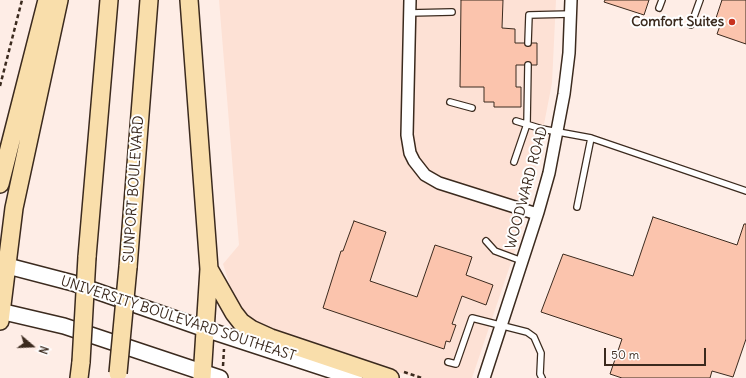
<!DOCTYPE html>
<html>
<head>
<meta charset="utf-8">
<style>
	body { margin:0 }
	#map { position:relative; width:746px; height:378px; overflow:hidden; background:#feede6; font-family:Delius,sans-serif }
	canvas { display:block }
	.north { position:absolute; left:12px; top:326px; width:40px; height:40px; -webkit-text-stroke:3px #fff; paint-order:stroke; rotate:109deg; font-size:11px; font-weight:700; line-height:16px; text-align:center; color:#3b2a1e }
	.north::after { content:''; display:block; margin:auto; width:14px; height:18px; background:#3b2a1e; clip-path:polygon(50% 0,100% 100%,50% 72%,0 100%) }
	.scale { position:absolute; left:604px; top:348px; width:102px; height:18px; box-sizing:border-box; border:2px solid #3b2a1e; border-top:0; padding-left:5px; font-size:12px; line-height:14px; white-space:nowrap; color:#3b2a1e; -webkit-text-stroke:3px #fff; paint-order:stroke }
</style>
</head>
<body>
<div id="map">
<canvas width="746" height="378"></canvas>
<div class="north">N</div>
<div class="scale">50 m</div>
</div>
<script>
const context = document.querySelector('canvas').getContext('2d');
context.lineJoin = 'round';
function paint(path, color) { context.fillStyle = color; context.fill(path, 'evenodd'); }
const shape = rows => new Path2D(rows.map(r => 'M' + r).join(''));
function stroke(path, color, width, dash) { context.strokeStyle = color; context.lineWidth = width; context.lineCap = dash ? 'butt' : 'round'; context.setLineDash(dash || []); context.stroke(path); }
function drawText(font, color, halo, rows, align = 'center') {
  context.font = font + ' Delius,sans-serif'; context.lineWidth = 4; context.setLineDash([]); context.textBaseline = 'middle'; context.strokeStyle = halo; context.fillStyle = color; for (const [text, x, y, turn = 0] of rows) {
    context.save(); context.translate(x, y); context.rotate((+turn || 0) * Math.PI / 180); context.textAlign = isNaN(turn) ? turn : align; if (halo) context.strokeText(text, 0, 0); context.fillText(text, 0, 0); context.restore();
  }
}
const built = shape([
	[219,0,556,0,552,83,533,181,520,236,472,378,416,378,257,324,236,304,223,264,239,245]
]);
const building = shape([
	[461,0,503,0,502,28,515,29,515,43,524,43,528,47,532,43,537,43,537,65,532,65,528,61,524,65,516,65,516,87,521,87,521,107,494,107,494,102,484,102,484,87,460,87,461,0],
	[605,0,649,0,644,15,604,2,605,0],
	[722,0,746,0,746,44,717,34,721,23,715,21,722,0],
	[653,217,737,245,744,224,746,224,746,339,733,377,712,371,710,378,622,378,610,374,622,339,541,312,563,254,633,276,653,217],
	[354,221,386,232,370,281,417,297,435,245,472,257,466,275,493,285,486,305,462,296,452,324,456,325,450,342,446,341,444,349,323,308,341,251,343,251,354,221]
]);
const path = shape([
	[0,86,22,0],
	[223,366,224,349],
	[404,372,422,378]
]);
const lane = shape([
	[659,8,662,0],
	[409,13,452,12],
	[691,25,700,0],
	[528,43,529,15,571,14],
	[450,102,472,108],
	[516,121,542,129,591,138,746,191],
	[514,162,527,124,528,65],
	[577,207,591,138],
	[486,241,495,251,522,261],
	[448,362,456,364,472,318,527,332,534,337,541,353,540,374,542,378]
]);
const street = shape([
	[410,0,407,135,410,153,414,161,425,175,439,183,537,214],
	[484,378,538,212,549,173,564,94,569,53,571,0]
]);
const secondary = shape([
	[0,264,73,283,205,329,355,378],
	[0,311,64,326,220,378]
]);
const primary = shape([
	[189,0,209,269,202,378],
	[0,184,47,0],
	[87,257,109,0],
	[128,267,149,0],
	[209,269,234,313,241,322,251,329,271,338,390,378],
	[0,321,14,208,59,0],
	[79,378,81,362]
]);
const primaryBridge = shape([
	[81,362,87,257],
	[118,373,128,267]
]);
const markers = [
	[732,22,4,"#c8321e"]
];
const poiNames = [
	["Comfort Suites",724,22]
];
const streetNames = [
	["WOODWARD ROAD",527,188,-75],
	["SUNPORT BOULEVARD",134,189,-86],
	["UNIVERSITY BOULEVARD SOUTHEAST",178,319,18]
];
paint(built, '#fde1d5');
paint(building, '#fbc4ad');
stroke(building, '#3b2a1e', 1);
stroke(lane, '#3b2a1e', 8);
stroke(street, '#3b2a1e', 14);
stroke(secondary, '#3b2a1e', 18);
stroke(primary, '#3b2a1e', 20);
stroke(path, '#3b2a1e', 2.5, [4, 3]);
stroke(lane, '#fff', 5.5);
stroke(street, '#fff', 11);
stroke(secondary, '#fff', 15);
stroke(primary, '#f9deab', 17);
stroke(primaryBridge, '#3b2a1e', 20, []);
stroke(primaryBridge, '#f9deab', 17);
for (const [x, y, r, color] of markers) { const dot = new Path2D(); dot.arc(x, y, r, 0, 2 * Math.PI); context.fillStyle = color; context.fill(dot); stroke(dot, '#fff', 1.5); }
drawText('bold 14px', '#3b2a1e', '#fff', poiNames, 'right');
drawText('14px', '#3b2a1e', '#fff', streetNames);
</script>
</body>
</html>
